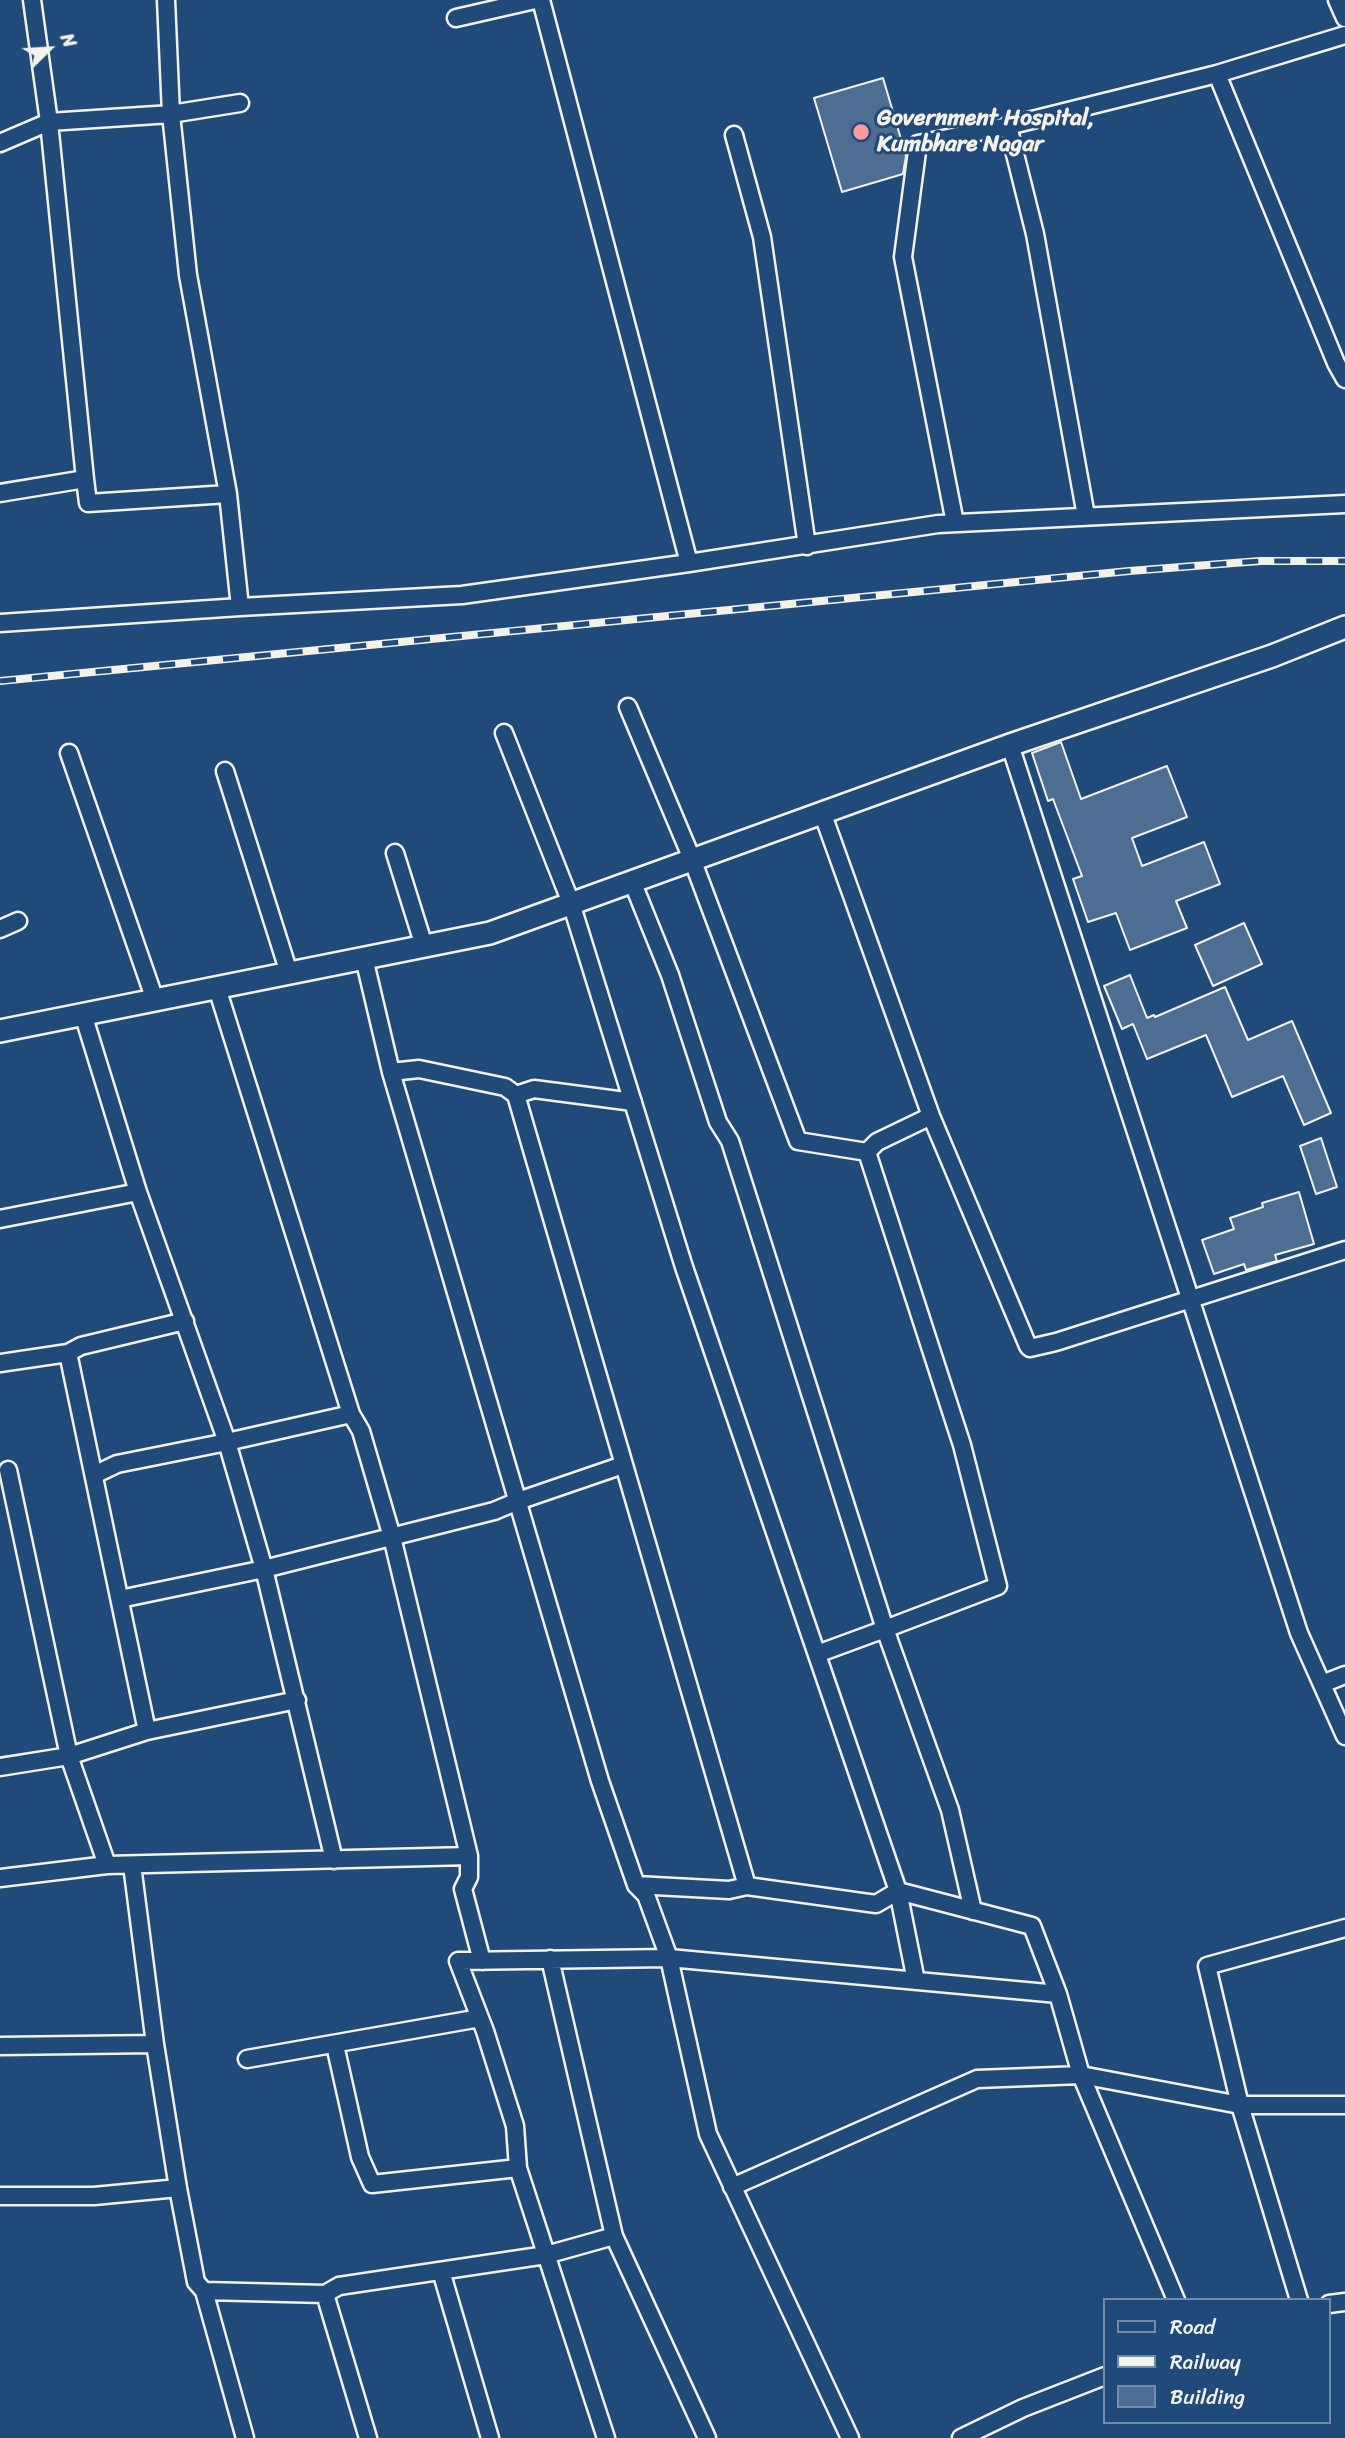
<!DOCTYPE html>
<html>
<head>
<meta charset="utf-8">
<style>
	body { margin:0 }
	#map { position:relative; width:1345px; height:2438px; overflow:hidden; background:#1f4a7a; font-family:Sriracha,sans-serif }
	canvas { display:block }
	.legend { position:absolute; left:1103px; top:2298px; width:228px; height:126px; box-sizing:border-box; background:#1f4a7a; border:2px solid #748da6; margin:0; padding:9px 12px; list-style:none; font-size:21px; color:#f4f1e8 }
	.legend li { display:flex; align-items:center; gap:14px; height:35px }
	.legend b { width:35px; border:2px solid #748da6 }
	.north { position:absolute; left:14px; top:14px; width:70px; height:70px; -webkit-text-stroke:5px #1f4a7a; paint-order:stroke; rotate:66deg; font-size:19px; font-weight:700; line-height:28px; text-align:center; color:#f4f1e8 }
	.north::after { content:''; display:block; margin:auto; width:24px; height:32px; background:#f4f1e8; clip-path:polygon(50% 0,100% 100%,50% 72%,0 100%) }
</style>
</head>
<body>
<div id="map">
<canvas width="1345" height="2438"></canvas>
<ul class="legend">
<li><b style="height:9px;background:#1f4a7a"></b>Road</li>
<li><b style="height:9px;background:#f4f1e8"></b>Railway</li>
<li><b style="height:19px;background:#4d6e92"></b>Building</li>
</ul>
<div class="north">N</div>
</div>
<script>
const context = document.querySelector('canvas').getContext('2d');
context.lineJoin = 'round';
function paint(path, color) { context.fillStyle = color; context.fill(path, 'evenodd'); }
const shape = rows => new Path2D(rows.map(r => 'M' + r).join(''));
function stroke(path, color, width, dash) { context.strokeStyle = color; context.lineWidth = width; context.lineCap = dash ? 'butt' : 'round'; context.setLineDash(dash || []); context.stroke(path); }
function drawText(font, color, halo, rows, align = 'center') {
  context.font = font + ' Sriracha,sans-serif'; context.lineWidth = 6; context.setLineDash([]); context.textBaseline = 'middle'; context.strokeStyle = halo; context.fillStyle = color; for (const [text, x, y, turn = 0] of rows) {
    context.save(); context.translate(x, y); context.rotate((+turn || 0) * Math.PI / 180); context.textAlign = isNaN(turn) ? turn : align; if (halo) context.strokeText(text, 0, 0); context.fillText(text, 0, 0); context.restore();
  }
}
const building = shape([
	[883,78,906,156,903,174,842,192,814,98,883,78],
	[1061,742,1081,799,1167,766,1187,817,1132,838,1142,866,1204,842,1220,884,1176,901,1187,928,1130,950,1116,913,1088,922,1073,879,1082,876,1053,799,1048,801,1032,753,1061,742],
	[1244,923,1262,964,1213,986,1195,945,1244,923],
	[1130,975,1147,1018,1154,1015,1155,1017,1225,987,1248,1040,1292,1021,1331,1113,1304,1125,1283,1076,1232,1097,1206,1035,1147,1059,1133,1024,1122,1029,1104,986,1130,975],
	[1321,1138,1337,1187,1316,1194,1300,1146,1321,1138],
	[1299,1192,1314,1244,1275,1255,1277,1261,1246,1270,1244,1264,1214,1274,1202,1240,1234,1229,1230,1218,1263,1207,1262,1203,1299,1192]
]);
const minor = shape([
	[166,0,171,114,188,275,228,494,240,607],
	[541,0,689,563],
	[1337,0,1345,18],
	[456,18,535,0],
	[1217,74,1336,363,1345,379],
	[1008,126,1035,234,1086,516],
	[734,135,762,237,807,546],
	[0,143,49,122,171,114,240,103],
	[85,479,88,503,228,494],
	[0,493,85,479,49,122,32,0],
	[955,523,903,257,918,144,1008,126,1217,74,1345,35],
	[0,623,240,607,462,595,689,563,938,524,1345,504],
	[628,707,692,859,798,1141,867,1152],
	[504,733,571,903,684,1267,898,1891,1032,1926,1058,1994,1081,2075,1176,2300],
	[1010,745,1299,1633,1345,1736],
	[69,753,155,1000],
	[225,771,289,973],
	[822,812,931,1116,1028,1346,1030,1348,1056,1342,1345,1250],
	[395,853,424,946],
	[632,881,670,975,718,1122,730,1141,885,1629,998,1586,962,1445,867,1152],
	[0,929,18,921],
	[364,958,391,1072,600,1781,636,1885,646,1895,669,1958,708,2134,850,2438],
	[217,988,351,1414,361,1431,392,1537,469,1856,469,1877,463,1889,482,1961],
	[83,1014,138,1192,227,1442,264,1569,334,1860],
	[391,1072,419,1069,505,1087,516,1095,747,1886],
	[516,1095,534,1089,633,1102],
	[867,1152,877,1142,931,1116],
	[0,1219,138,1192],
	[68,1353,147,1731],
	[0,1363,68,1353,81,1346,185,1321],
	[8,1470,69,1756,107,1865],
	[94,1475,117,1464,227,1442,351,1414],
	[120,1599,264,1569,494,1511,518,1501,623,1465],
	[817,1654,885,1629,950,1810,973,1911],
	[1322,1684,1345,1675],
	[0,1767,69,1756,147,1731,297,1700],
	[132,1865,155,2044,178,2188,196,2282,204,2291,245,2438],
	[0,1878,107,1865,469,1856],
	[636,1885,729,1890,747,1886,876,1904,898,1891,916,1981],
	[550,1959,614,2236,707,2438],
	[335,2045,360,2157,372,2184,518,2168],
	[0,2046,155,2044],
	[247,2059,480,2018],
	[732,2187,977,2079,1081,2075,1240,2105,1345,2105],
	[0,2196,94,2196,178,2188],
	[441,2271,490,2438],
	[204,2291,325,2294,339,2286,546,2255,614,2236],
	[325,2294,368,2438],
	[1299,2300,1240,2105,1207,1966,1345,1928],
	[1329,2304,1345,2302],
	[606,2438,518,2168,515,2126,485,2031,458,1961,669,1958,1058,1994],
	[961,2438,1023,2408,1105,2376]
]);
const tertiary = shape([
	[0,1031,490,933,1010,745,1272,656,1345,627]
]);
const rail = shape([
	[0,681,1129,571,1260,561,1345,561]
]);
const markers = [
	[861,132,9,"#ff9aa2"]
];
const poiNames = [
	["Government Hospital,",877,119],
	["Kumbhare Nagar",877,145]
];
paint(building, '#4d6e92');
stroke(building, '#f4f1e8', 2);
stroke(minor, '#f4f1e8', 21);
stroke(tertiary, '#f4f1e8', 26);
stroke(minor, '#1f4a7a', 16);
stroke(tertiary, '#1f4a7a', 21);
stroke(rail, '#f4f1e8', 8);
stroke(rail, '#1f4a7a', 5, [16]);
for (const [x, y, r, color] of markers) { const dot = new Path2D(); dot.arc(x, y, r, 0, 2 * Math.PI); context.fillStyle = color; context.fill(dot); stroke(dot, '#1f4a7a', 2.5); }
drawText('bold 23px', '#f4f1e8', '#1f4a7a', poiNames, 'left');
</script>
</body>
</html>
